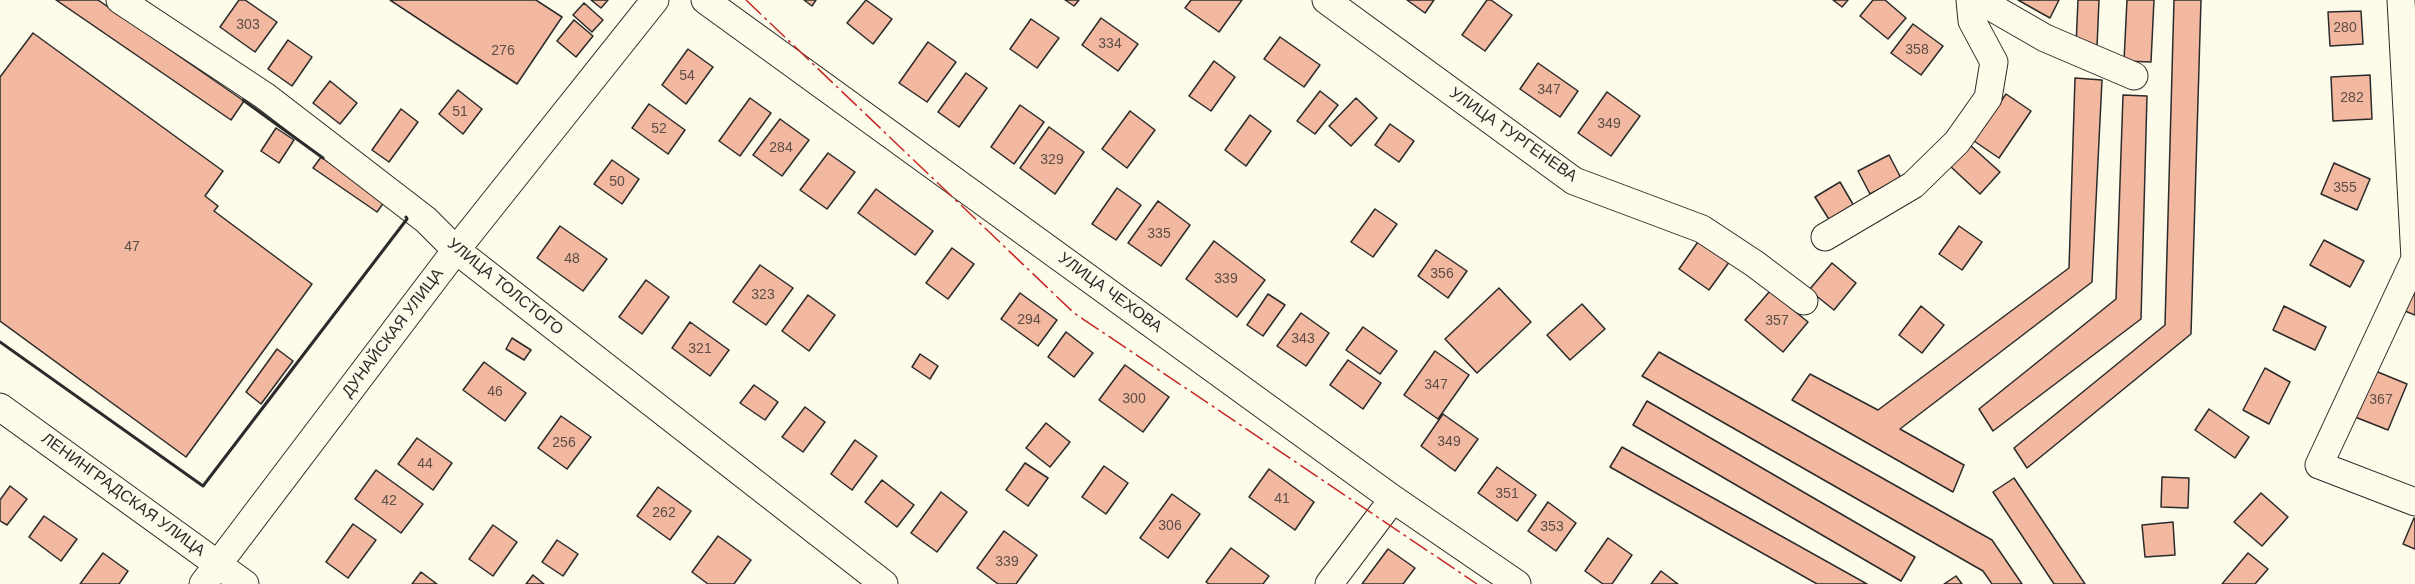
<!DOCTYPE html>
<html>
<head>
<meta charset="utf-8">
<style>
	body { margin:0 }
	canvas { display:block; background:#fdfbea }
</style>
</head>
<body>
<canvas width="2415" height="584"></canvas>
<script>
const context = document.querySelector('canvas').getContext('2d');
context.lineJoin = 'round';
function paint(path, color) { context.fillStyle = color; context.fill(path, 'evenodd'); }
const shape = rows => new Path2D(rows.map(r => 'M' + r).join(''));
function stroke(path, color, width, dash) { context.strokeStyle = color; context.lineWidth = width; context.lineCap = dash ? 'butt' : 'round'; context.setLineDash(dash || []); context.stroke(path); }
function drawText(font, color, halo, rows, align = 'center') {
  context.font = font + ' Arial,sans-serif'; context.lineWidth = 4.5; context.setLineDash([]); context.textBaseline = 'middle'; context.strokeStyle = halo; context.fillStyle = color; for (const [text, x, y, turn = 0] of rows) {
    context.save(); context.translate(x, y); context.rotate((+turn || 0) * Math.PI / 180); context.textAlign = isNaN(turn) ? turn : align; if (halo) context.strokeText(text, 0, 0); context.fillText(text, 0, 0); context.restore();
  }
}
const building = shape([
	[56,0,98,0,244,101,231,120,56,0],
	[239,0,245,0,277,22,255,52,220,27,239,0],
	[390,0,536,0,562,17,517,84,390,0],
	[591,0,608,0,601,8,591,0],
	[804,0,816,0,812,6,804,0],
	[866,0,892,19,873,44,847,23,866,0],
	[1065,0,1079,0,1074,6,1065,0],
	[1191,0,1242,0,1219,32,1185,8,1191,0],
	[1407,0,1434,0,1425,13,1407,0],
	[1487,0,1491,0,1512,15,1485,51,1462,35,1487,0],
	[1833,0,1848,0,1842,7,1833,0],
	[1873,0,1885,0,1906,18,1888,39,1860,16,1873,0],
	[2018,0,2059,0,2050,18,2018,0],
	[2078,0,2099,0,2097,47,2076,46,2078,0],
	[2127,0,2154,0,2151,62,2124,61,2127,0],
	[2174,0,2201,0,2191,334,2027,468,2014,448,2165,325,2174,0],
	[584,3,603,20,592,32,573,15,584,3],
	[2361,11,2363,44,2330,46,2328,12,2361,11],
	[1101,18,1138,44,1118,71,1082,45,1101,18],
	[1031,19,1059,38,1037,68,1010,49,1031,19],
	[574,20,593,36,576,57,557,41,574,20],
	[1913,24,1943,46,1921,75,1891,53,1913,24],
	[33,33,223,171,205,196,218,206,214,211,312,284,186,457,0,321,0,77,33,33],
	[1280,37,1320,65,1304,87,1264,59,1280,37],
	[288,40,312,57,292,86,268,69,288,40],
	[928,42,956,62,927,102,899,83,928,42],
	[688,49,713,67,686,104,662,85,688,49],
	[1214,61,1235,77,1211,111,1189,96,1214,61],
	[1538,63,1578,91,1560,117,1520,89,1538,63],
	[966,73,987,88,959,127,938,112,966,73],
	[2370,75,2372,119,2333,121,2331,77,2370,75],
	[2075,78,2102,80,2092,282,1900,429,1964,465,1953,492,1792,400,1810,374,1878,410,2069,268,2075,78],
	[330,81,357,103,340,124,313,103,330,81],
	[458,90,482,109,463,134,439,114,458,90],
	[1320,91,1338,105,1315,134,1297,121,1320,91],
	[1607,92,1640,116,1611,156,1578,133,1607,92],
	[2006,94,2031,111,1999,158,1974,141,2006,94],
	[2123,95,2147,96,2141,319,1993,431,1979,409,2116,299,2123,95],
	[750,98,771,113,740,156,719,141,750,98],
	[1356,98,1377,118,1351,146,1329,126,1356,98],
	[649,104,685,130,668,154,632,128,649,104],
	[1020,105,1044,122,1014,164,991,147,1020,105],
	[401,109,418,122,389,162,372,150,401,109],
	[1130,111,1155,130,1127,168,1102,149,1130,111],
	[1250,115,1271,131,1246,166,1225,150,1250,115],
	[780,119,809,140,782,176,753,155,780,119],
	[1390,124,1414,141,1399,162,1375,145,1390,124],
	[1049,127,1084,152,1055,194,1020,168,1049,127],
	[276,128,294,140,279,163,261,151,276,128],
	[1970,145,2000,172,1980,194,1950,166,1970,145],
	[828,153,855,172,827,209,800,190,828,153],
	[1889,155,1901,178,1870,194,1858,171,1889,155],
	[321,157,385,201,377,212,313,168,321,157],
	[612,160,639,179,622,204,594,184,612,160],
	[2334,163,2370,179,2357,210,2321,194,2334,163],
	[1840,182,1854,206,1830,221,1815,197,1840,182],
	[1117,188,1141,205,1116,240,1092,224,1117,188],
	[876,189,933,231,915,255,858,213,876,189],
	[1158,201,1190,225,1161,266,1128,243,1158,201],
	[1375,209,1397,224,1373,257,1351,242,1375,209],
	[560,226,607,259,583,291,537,258,560,226],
	[1959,226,1982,242,1962,270,1939,254,1959,226],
	[1700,239,1730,261,1709,290,1679,269,1700,239],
	[2324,240,2364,261,2350,287,2310,265,2324,240],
	[1214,241,1265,280,1237,317,1186,279,1214,241],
	[952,248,974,264,948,299,926,283,952,248],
	[1436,250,1467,271,1448,298,1418,276,1436,250],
	[1832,263,1856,283,1834,310,1809,290,1832,263],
	[760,265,793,288,766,325,733,302,760,265],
	[646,280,669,297,642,334,619,317,646,280],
	[2415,286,2415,315,2405,311,2415,286],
	[1499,288,1531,322,1477,373,1445,339,1499,288],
	[1770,291,1808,322,1783,352,1745,320,1770,291],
	[1020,293,1057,320,1038,346,1001,319,1020,293],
	[1268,294,1285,305,1263,336,1247,325,1268,294],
	[808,295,835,315,809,351,782,331,808,295],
	[1582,304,1605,329,1570,360,1547,335,1582,304],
	[1921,306,1944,325,1922,353,1899,335,1921,306],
	[2284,306,2326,327,2315,350,2273,330,2284,306],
	[1301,313,1329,333,1306,366,1277,346,1301,313],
	[690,322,729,350,710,376,672,348,690,322],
	[1363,327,1397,351,1380,374,1346,350,1363,327],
	[1066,332,1093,353,1074,377,1048,357,1066,332],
	[512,338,531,350,524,360,506,349,512,338],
	[277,349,293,361,261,404,246,392,277,349],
	[1435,351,1469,375,1438,419,1404,395,1435,351],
	[1659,352,1992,540,2022,584,1992,584,1983,571,1642,376,1659,352],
	[920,354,938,366,930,379,912,367,920,354],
	[1348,360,1381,383,1363,409,1330,385,1348,360],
	[484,362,526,393,505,421,463,390,484,362],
	[1125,365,1169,397,1143,432,1099,400,1125,365],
	[2265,368,2290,382,2269,424,2243,410,2265,368],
	[2373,370,2407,384,2388,430,2355,417,2373,370],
	[754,385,778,402,765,420,740,403,754,385],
	[1647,401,1915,557,1901,581,1633,425,1647,401],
	[805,407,825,422,803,452,782,437,805,407],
	[2209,409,2249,437,2235,458,2195,430,2209,409],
	[1443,414,1478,439,1455,471,1421,446,1443,414],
	[561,416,591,437,567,469,538,448,561,416],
	[1046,423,1070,442,1050,467,1026,448,1046,423],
	[417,438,452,463,433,490,398,464,417,438],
	[855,440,877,456,852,490,831,474,855,440],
	[1622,447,1867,584,1817,584,1610,467,1622,447],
	[1025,463,1048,478,1028,506,1006,490,1025,463],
	[1104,466,1128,483,1106,514,1082,497,1104,466],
	[1497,467,1536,495,1517,521,1478,493,1497,467],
	[1269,469,1314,502,1295,530,1249,497,1269,469],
	[376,470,423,504,401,533,355,499,376,470],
	[2162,477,2189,478,2188,508,2161,507,2162,477],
	[2014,478,2085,584,2054,584,1993,492,2014,478],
	[882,480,914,505,897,527,865,502,882,480],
	[10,486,27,499,7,525,0,521,0,500,10,486],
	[658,487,691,511,670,540,637,516,658,487],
	[941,492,967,512,937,552,911,533,941,492],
	[2261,493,2288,517,2262,546,2234,522,2261,493],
	[1172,494,1200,514,1168,558,1140,538,1172,494],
	[1548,502,1576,523,1556,551,1528,531,1548,502],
	[44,516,77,539,61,561,29,537,44,516],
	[2414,518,2415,519,2415,549,2403,544,2414,518],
	[2173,522,2175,555,2145,557,2142,525,2173,522],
	[353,524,376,540,348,578,326,562,353,524],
	[493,525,517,542,493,576,469,559,493,525],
	[1004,531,1037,555,1016,584,998,584,977,568,1004,531],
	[718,536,751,560,734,584,708,584,692,572,718,536],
	[1608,538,1632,555,1612,584,1603,584,1585,571,1608,538],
	[557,540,578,554,563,576,542,562,557,540],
	[1231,548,1269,576,1263,584,1209,584,1206,582,1231,548],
	[1388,549,1415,568,1403,584,1362,584,1388,549],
	[103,553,128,571,119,584,80,584,103,553],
	[2248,553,2268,569,2255,584,2222,584,2248,553],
	[1661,571,1678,584,1651,584,1661,571],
	[421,572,437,584,412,584,421,572],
	[533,575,544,584,526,584,533,575],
	[1956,576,1962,584,1944,584,1956,576]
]);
const minor = shape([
	[120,0,265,96,426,220,456,250,884,584],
	[705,0,1393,499,1517,584],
	[1326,0,1574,181,1702,229,1755,264,1804,301],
	[1979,0,2045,38,2134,76],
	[2401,0,2415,259,2319,465,2415,502],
	[1825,237,1913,185,1957,142,1988,98,1994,62,1972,21,1970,0],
	[0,407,245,584],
	[203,584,456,250,655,0],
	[1329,584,1393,499]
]);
const wall = shape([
	[243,100,323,158],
	[0,342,203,486,407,219,406,217]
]);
const power = shape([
	[746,0,1074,313,1477,584]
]);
const numberNames = [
	["303",248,25],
	["280",2345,28],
	["334",1110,44],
	["358",1917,50],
	["276",503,51],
	["54",687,76],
	["347",1549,90],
	["282",2352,98],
	["51",460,112],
	["349",1609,124],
	["52",659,129],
	["284",781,148],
	["329",1052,160],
	["50",617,182],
	["355",2345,188],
	["335",1159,234],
	["47",132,247],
	["48",572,259],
	["356",1442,274],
	["339",1226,279],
	["323",763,295],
	["294",1029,320],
	["357",1777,321],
	["343",1303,339],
	["321",700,349],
	["347",1436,385],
	["46",495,392],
	["300",1134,399],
	["367",2381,400],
	["349",1449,442],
	["256",564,443],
	["44",425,464],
	["351",1507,494],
	["41",1282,499],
	["42",389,501],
	["262",664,513],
	["306",1170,526],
	["353",1552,527],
	["339",1007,562]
];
const streetNames = [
	["УЛИЦА ТУРГЕНЕВА",1513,135,35],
	["УЛИЦА ТОЛСТОГО",505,287,39],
	["УЛИЦА ЧЕХОВА",1110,293,36],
	["ДУНАЙСКАЯ УЛИЦА",393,333,-53],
	["ЛЕНИНГРАДСКАЯ УЛИЦА",123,495,36]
];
paint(building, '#f2b8a0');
stroke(building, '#2b2b2b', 1.5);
stroke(minor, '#2b2b2b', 29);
stroke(minor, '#fdfbea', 27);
stroke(wall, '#2b2b2b', 3);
stroke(power, '#c62828', 1.5, [21, 4.5, 3, 4.5]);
drawText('14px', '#5d4e48', null, numberNames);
drawText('16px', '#2b2b2b', '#fdfbea', streetNames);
</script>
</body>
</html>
